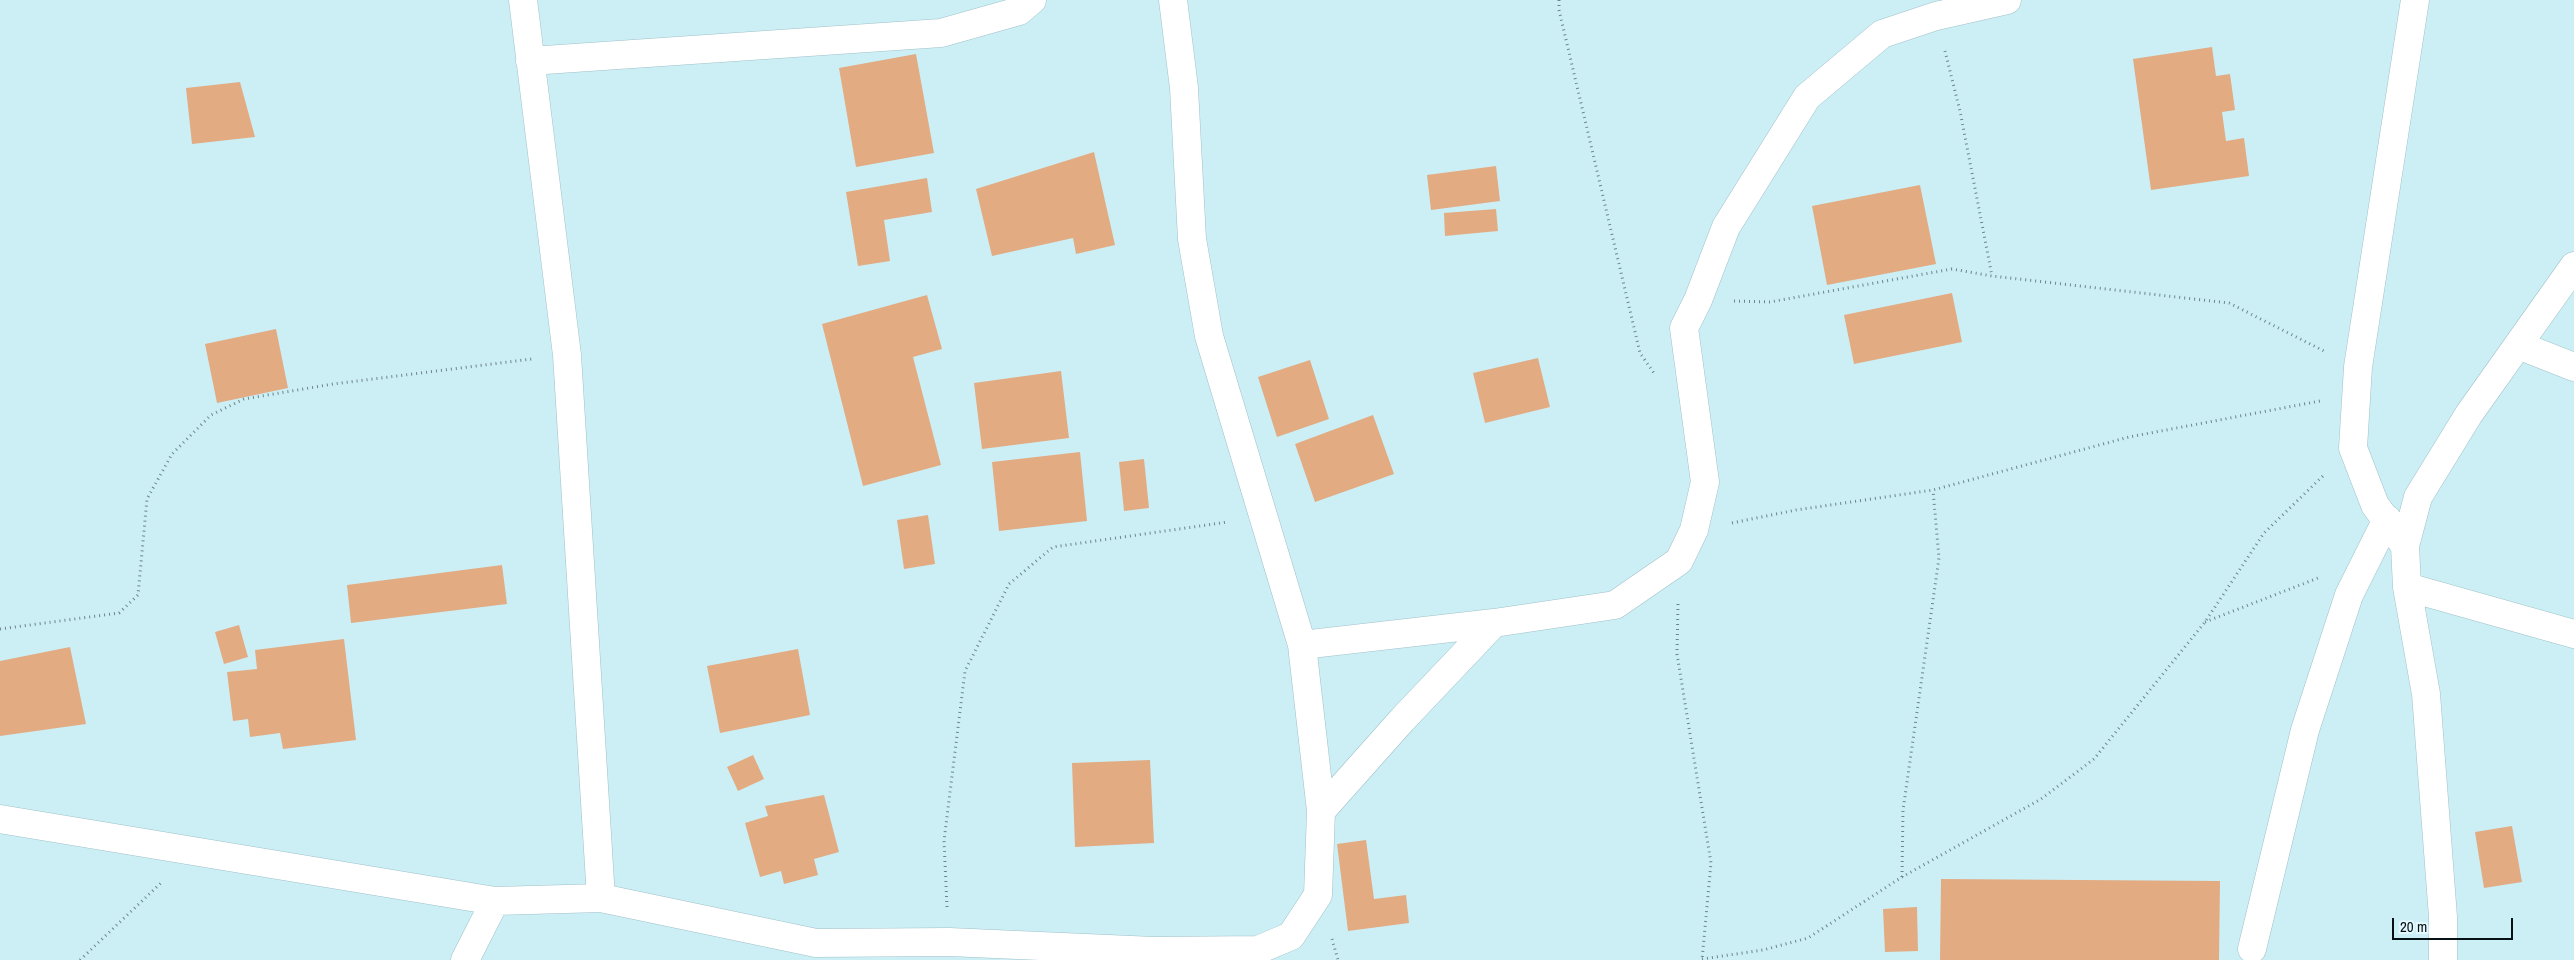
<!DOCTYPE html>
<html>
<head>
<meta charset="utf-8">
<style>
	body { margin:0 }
	#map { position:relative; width:2574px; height:960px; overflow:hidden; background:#cceff6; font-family:"Archivo Narrow",sans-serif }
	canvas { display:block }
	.scale { position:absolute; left:2392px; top:918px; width:121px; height:22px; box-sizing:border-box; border:2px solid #051114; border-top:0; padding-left:6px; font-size:15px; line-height:18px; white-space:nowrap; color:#051114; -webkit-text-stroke:4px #e4f9fe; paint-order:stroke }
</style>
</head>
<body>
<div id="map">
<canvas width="2574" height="960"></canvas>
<div class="scale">20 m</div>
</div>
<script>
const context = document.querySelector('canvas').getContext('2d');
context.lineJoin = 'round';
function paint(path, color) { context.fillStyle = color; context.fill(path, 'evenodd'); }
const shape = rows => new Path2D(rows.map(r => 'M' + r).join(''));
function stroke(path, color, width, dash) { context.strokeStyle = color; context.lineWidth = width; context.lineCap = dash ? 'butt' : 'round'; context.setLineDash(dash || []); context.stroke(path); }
const building = shape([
	[2212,47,2216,76,2230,74,2235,110,2222,112,2226,141,2244,138,2249,176,2151,190,2133,59],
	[916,54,934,153,856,167,839,68],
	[240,82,255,137,192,144,186,88],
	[1094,152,1115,245,1076,254,1073,238,992,256,976,189],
	[1496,166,1500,201,1431,210,1427,175],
	[927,178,932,212,884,220,890,261,858,266,846,192],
	[1920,185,1936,264,1827,285,1812,206],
	[1496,209,1498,231,1445,236,1444,213],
	[1952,293,1962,342,1854,364,1844,315],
	[927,295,942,349,913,357,941,465,863,486,822,324],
	[276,329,288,388,217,403,205,344],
	[1538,358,1550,407,1485,423,1473,373],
	[1310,360,1329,419,1277,437,1258,377],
	[1061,371,1069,438,982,449,974,383],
	[1373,415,1394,474,1315,502,1295,444],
	[1080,452,1087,521,999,531,992,462],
	[1144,459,1149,508,1124,511,1119,462],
	[928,515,935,564,904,569,897,520],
	[502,565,507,604,351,623,347,585],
	[239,625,248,657,224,664,215,632],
	[344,639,356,740,283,749,280,733,250,737,248,719,233,721,227,672,257,669,255,650],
	[70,647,86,724,0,736,0,661],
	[798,649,810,715,720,733,707,666],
	[753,755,764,779,738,791,727,767],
	[1150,760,1154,843,1075,847,1072,763],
	[824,795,839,852,814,859,818,875,784,884,781,871,760,877,745,823,768,816,765,806],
	[2512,826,2522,882,2484,888,2475,832],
	[1366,840,1374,899,1406,895,1409,923,1348,931,1337,844],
	[1941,879,2220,881,2219,960,1940,960],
	[1917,907,1918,951,1885,952,1883,909]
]);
const path = shape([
	[1559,0,1559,10,1640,353,1654,373],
	[1945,51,1960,111,1992,276],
	[1734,301,1770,302,1952,269,1992,276,2229,303,2326,352],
	[1732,523,1796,510,1933,490,2129,437,2320,401],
	[1678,604,1677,654,1711,863,1702,960],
	[2205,622,2318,578],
	[0,629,119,613,138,595,147,499,172,454,211,415,244,399,333,384,532,359],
	[1902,877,1903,810,1939,558,1933,490],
	[947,907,944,841,965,671,1009,584,1053,547,1228,522],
	[1332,939,1338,960],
	[1702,959,1763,950,1808,938,1902,877,2041,799,2094,759,2205,622,2264,533,2325,474],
	[80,960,163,881]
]);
const minor = shape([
	[523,0,567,355,601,898],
	[530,61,941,33,1019,11,1032,0],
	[2518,345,2574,367],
	[2405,546,2375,505,2353,448,2358,367,2415,0],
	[2407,587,2574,634],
	[1302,645,1494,623,1615,605,1679,561,1694,530,1705,482,1684,328,1698,300,1726,227,1807,97,1882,34,1936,16,2007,0],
	[1321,811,1402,720,1494,623],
	[0,819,495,901,601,898,816,943,949,942,1154,951,1258,950,1291,936,1318,895,1321,811,1302,645,1209,336,1192,239,1184,88,1173,0],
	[2252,949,2305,730,2349,595,2387,519],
	[465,960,495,901],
	[2443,960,2443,917,2426,694,2407,587,2405,546,2418,497,2469,414,2574,266]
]);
paint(building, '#e2ab82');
stroke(minor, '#9fc1c8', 29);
stroke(path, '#6d858a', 3, [1, 4]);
stroke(minor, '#fff', 28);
</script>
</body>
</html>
